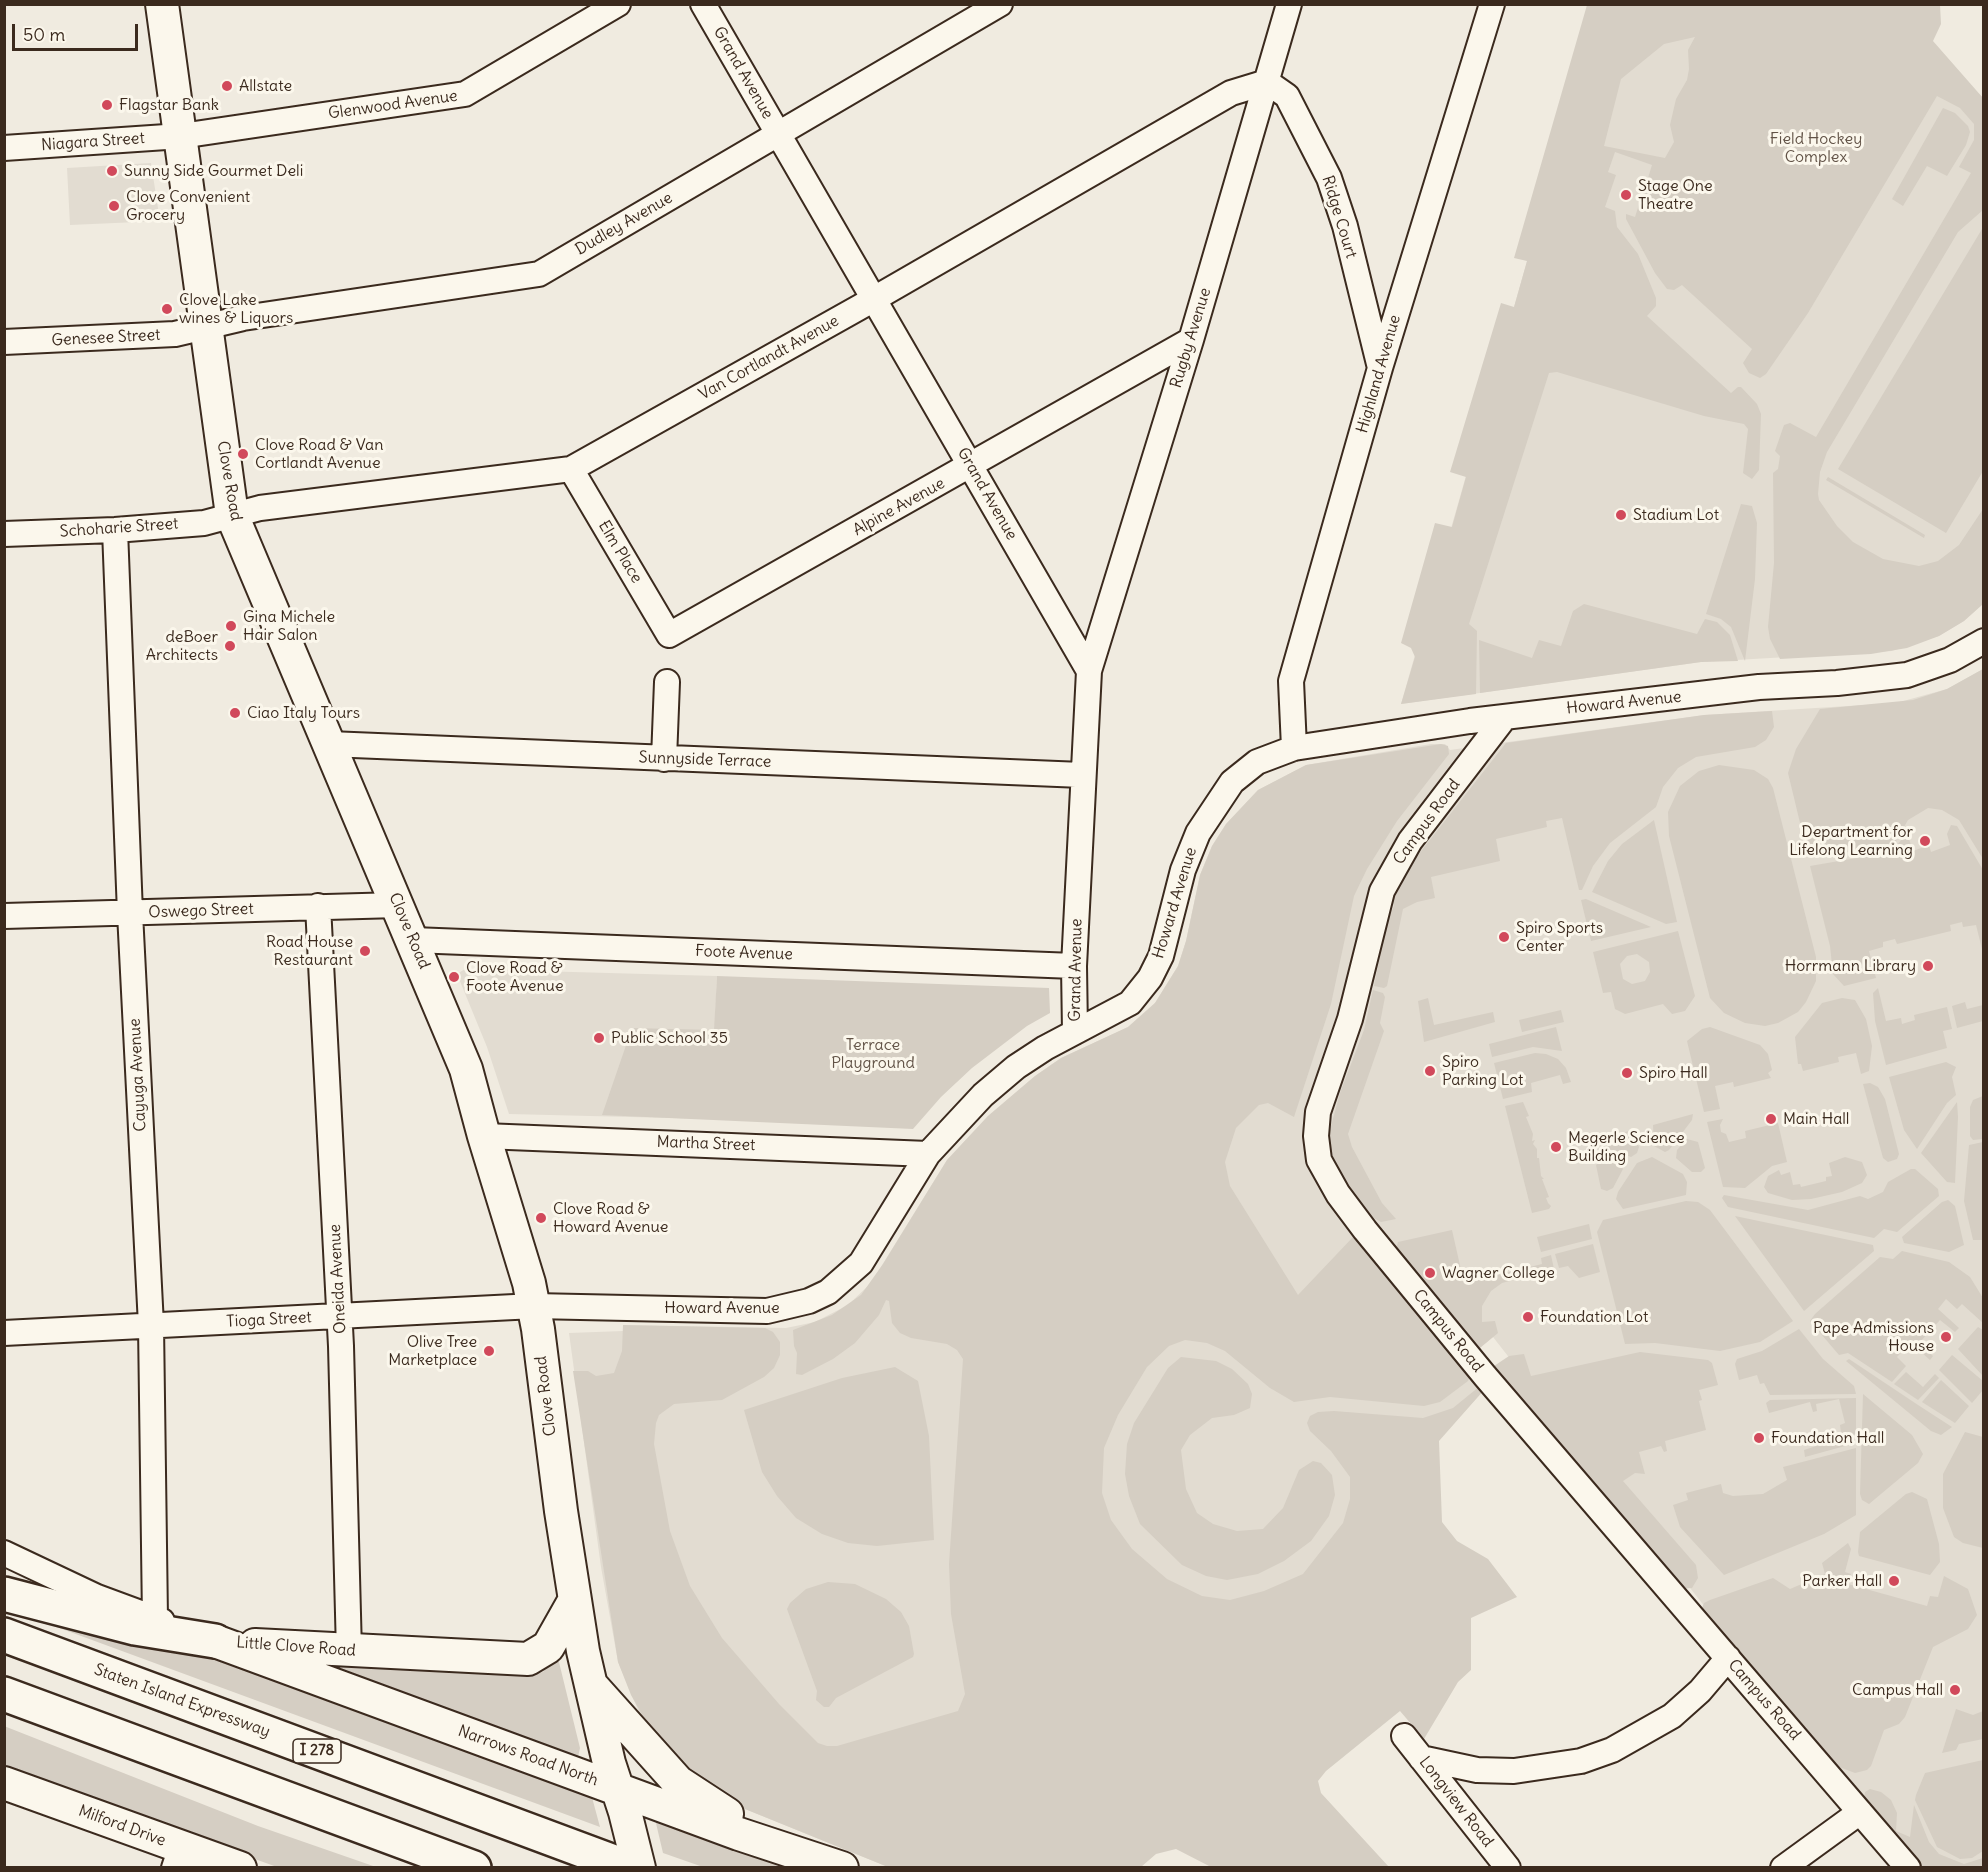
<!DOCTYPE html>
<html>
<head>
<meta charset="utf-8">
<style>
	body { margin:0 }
	#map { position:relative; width:1988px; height:1872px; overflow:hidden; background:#f0ebe0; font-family:Delius,sans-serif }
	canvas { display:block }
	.frame { position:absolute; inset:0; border:6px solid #3b2a1e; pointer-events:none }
	.scale { position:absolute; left:12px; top:24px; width:126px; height:27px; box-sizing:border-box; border:3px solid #3b2a1e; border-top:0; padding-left:8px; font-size:18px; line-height:21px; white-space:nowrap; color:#3b2a1e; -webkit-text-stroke:4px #fbf7ec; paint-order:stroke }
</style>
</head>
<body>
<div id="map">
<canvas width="1988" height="1872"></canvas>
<div class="frame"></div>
<div class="scale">50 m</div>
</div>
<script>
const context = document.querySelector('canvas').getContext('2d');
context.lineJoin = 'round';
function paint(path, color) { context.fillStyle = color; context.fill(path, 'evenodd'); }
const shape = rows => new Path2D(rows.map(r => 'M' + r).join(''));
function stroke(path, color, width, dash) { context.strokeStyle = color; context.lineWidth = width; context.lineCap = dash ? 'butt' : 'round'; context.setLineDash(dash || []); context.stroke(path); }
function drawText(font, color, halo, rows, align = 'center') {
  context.font = font + ' Delius,sans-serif'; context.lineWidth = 6; context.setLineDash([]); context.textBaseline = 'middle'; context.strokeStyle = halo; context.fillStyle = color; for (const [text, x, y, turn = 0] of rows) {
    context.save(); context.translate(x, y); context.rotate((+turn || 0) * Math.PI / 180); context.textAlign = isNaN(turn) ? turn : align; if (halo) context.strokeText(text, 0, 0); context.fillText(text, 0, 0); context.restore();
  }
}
const built = shape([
	[1600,5,1979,94,1983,98,1983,604,1964,621,1939,636,1892,651,1701,662,1401,704],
	[151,163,160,221,70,225,67,168],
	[1983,669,1983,1867,1926,1867,1749,1663,1493,1337,1475,1352,1484,1390,1428,1452,1141,1867,888,1867,740,1807,639,1712,618,1662,601,1567,569,1333,623,1331,623,1325,786,1328,815,1322,848,1305,871,1283,947,1160,988,1116,1035,1076,1061,1058,1128,1027,1155,1003,1178,966,1186,941,1200,875,1212,846,1226,824,1258,790,1306,765,1431,744,1445,744,1450,750,1704,715,1896,703,1947,689],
	[465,969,717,976,711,1119,509,1114,487,1047,457,974]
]);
const green = shape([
	[1587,5,1940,5,1941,24,1933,41,1983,98,1983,210,1958,232,1827,452,1820,472,1818,494,1819,500,1837,526,1853,542,1883,559,1919,566,1938,561,1959,545,1983,509,1983,604,1964,621,1939,636,1907,648,1871,654,1780,659,1770,639,1768,627,1774,563,1773,473,1778,469,1780,456,1775,451,1784,425,1790,423,1816,437,1971,173,1959,167,1974,140,1974,124,1960,108,1937,96,1808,313,1766,374,1760,378,1749,373,1743,363,1752,349,1682,285,1674,290,1667,289,1655,273,1626,219,1626,214,1635,217,1646,183,1657,186,1658,182,1648,178,1652,165,1615,152,1608,172,1616,175,1605,207,1615,211,1617,227,1638,254,1656,298,1656,306,1647,316,1731,393,1738,387,1741,387,1757,404,1761,414,1759,470,1752,479,1743,473,1748,429,1744,424,1704,416,1557,372,1549,373,1469,624,1477,631,1476,694,1401,704,1415,657,1411,648,1401,643,1435,523,1452,527,1466,477,1450,472,1501,303,1514,307,1527,261,1514,258],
	[1695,37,1688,50,1689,69,1687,80,1676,99,1670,125,1674,142,1665,158,1604,146,1621,79,1664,44],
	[1943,108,1955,113,1968,126,1970,132,1966,145,1947,176,1927,166,1903,206,1892,199],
	[1982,229,1983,471,1946,533,1838,469],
	[1828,477,1925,535,1924,538,1826,480],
	[1741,504,1752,506,1757,523,1755,579,1745,661,1731,627,1721,619,1706,614],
	[1584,604,1697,634,1705,619,1717,622,1730,635,1738,661,1701,662,1480,693,1479,640,1532,658,1539,640,1561,646,1573,611],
	[1983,669,1983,859,1959,820,1942,810,1928,808,1908,820,1895,843,1889,846,1813,857,1808,856,1788,773,1796,749,1820,709,1913,700,1947,689],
	[1772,711,1774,727,1766,740,1755,747,1696,757,1678,768,1663,787,1656,807,1610,843,1593,866,1582,890,1579,890,1562,818,1546,821,1547,827,1496,839,1500,861,1431,877,1435,898,1417,902,1403,909,1387,986,1384,988,1374,986,1387,922,1394,906,1393,900,1411,864,1506,743,1704,715],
	[1441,744,1448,746,1449,754,1397,821,1367,869,1354,896,1331,1004,1294,1117,1268,1103,1259,1105,1236,1128,1225,1162,1230,1186,1298,1295,1354,1236,1471,1374,1468,1381,1440,1402,1424,1406,1330,1397,1294,1402,1270,1388,1225,1351,1207,1343,1185,1340,1169,1346,1147,1367,1118,1415,1104,1448,1102,1493,1111,1520,1132,1549,1167,1579,1202,1596,1230,1600,1264,1591,1303,1574,1343,1523,1350,1499,1350,1477,1331,1451,1310,1431,1307,1423,1310,1416,1318,1412,1334,1411,1423,1418,1453,1408,1480,1386,1484,1390,1439,1441,1442,1522,1457,1541,1488,1559,1517,1597,1471,1618,1471,1670,1458,1682,1424,1739,1400,1711,1326,1771,1318,1781,1321,1793,1389,1867,1211,1867,1176,1849,1156,1854,1141,1867,888,1867,740,1807,696,1778,649,1727,631,1695,618,1662,573,1371,588,1371,596,1376,614,1373,622,1351,623,1325,765,1328,773,1332,780,1342,780,1355,774,1368,764,1377,722,1400,674,1404,659,1415,656,1423,654,1444,670,1531,690,1586,722,1638,779,1704,818,1743,827,1746,837,1746,958,1711,965,1694,951,1614,949,1564,963,1359,957,1350,947,1344,911,1338,900,1333,892,1323,889,1301,886,1300,879,1315,855,1343,833,1359,802,1375,796,1374,797,1353,794,1346,793,1330,832,1315,861,1295,883,1264,947,1160,988,1116,1035,1076,1061,1058,1128,1027,1155,1003,1178,966,1186,941,1200,875,1212,846,1226,824,1258,790,1306,765],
	[1719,765,1754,770,1768,779,1773,788,1816,957,1816,981,1806,1002,1798,1012,1778,1023,1765,1026,1745,1023,1724,1013,1710,998,1669,836,1668,812,1680,786,1699,771],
	[1654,820,1677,922,1666,924,1592,892,1608,861,1622,844],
	[1951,825,1957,826,1983,870,1983,953,1976,925,1963,927,1962,922,1950,925,1951,931,1897,944,1895,939,1883,942,1883,947,1869,951,1876,978,1844,986,1833,974,1830,946,1810,866,1891,852,1903,838,1908,836,1913,851,1929,845,1931,852,1950,845,1947,834],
	[1586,899,1651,927,1591,941,1581,900],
	[1678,931,1695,996,1685,1011,1672,1014,1663,1004,1625,1014,1615,1009,1611,992,1603,993,1593,952],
	[1637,954,1649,962,1650,972,1645,981,1632,984,1623,979,1620,964,1627,956],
	[717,976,1049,988,1050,1013,1027,1026,972,1068,941,1097,913,1129,602,1115,632,1028,714,1030],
	[1878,988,1886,1021,1901,1018,1902,1024,1915,1020,1914,1015,1947,1007,1952,1029,1943,1031,1947,1048,1886,1065,1875,1021,1873,993],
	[1373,990,1383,993,1385,997,1380,1023,1384,1031,1348,1134,1352,1147,1382,1203,1396,1219,1381,1222,1368,1215,1341,1175,1333,1158,1328,1137,1340,1093,1364,1030],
	[1428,998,1434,1025,1493,1012,1495,1022,1424,1042,1418,1001],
	[1842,998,1855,1000,1866,1019,1872,1046,1869,1071,1861,1074,1856,1053,1838,1057,1839,1062,1803,1071,1801,1064,1798,1064,1795,1037,1822,1003],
	[1965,1002,1967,1009,1983,1005,1983,1021,1957,1028,1952,1006],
	[1561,1010,1564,1022,1522,1032,1519,1020],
	[1556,1027,1562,1051,1533,1047,1492,1057,1489,1044],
	[1710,1027,1760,1045,1768,1054,1772,1070,1768,1073,1771,1078,1734,1087,1733,1082,1715,1086,1720,1109,1704,1112,1687,1041,1702,1029],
	[1535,1053,1546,1054,1558,1059,1566,1068,1571,1082,1563,1084,1560,1075,1531,1083,1532,1092,1503,1099,1494,1063],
	[1946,1062,1956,1067,1952,1077,1956,1095,1947,1103,1917,1149,1904,1130,1889,1077],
	[1870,1083,1878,1087,1885,1099,1899,1154,1897,1159,1888,1162,1883,1158,1863,1084],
	[1983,1096,1983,1139,1973,1140,1970,1136,1970,1107,1973,1100],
	[1523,1102,1529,1116,1526,1117,1533,1134,1532,1141,1535,1140,1533,1144,1537,1149,1537,1158,1539,1158,1541,1176,1544,1179,1542,1179,1549,1197,1546,1198,1548,1203,1551,1206,1549,1209,1532,1213,1505,1106],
	[1957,1102,1958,1117,1955,1183,1947,1182,1921,1153],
	[1693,1114,1692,1120,1669,1150,1665,1152,1654,1146,1653,1125],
	[1723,1119,1720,1125,1721,1132,1726,1134,1729,1142,1746,1138,1745,1131,1778,1123,1787,1162,1772,1166,1745,1188,1723,1187,1707,1122],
	[1630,1131,1639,1147,1637,1153,1631,1157,1592,1143,1594,1139],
	[1687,1139,1698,1142,1705,1168,1701,1172,1692,1172,1676,1158,1677,1150],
	[1983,1142,1983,1240,1973,1240,1964,1201,1969,1145],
	[1652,1157,1683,1174,1687,1182,1686,1195,1623,1209,1616,1199,1618,1192,1637,1163],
	[1845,1157,1862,1162,1867,1175,1862,1183,1842,1192,1811,1199,1792,1200,1768,1193,1764,1187,1768,1176,1779,1170,1781,1175,1790,1172,1793,1185,1800,1184,1801,1187,1826,1181,1826,1177,1832,1176,1829,1163],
	[1604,1158,1619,1163,1623,1169,1613,1188,1607,1191,1601,1189,1596,1165],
	[1911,1169,1915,1169,1938,1189,1939,1196,1897,1232,1884,1229,1874,1238,1728,1207,1722,1198,1724,1195,1808,1210,1860,1196,1868,1199,1883,1192,1888,1182],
	[1948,1200,1955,1206,1964,1245,1949,1252,1904,1243,1902,1237,1942,1202],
	[1686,1201,1698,1202,1710,1210,1793,1321,1760,1342,1720,1351,1655,1343,1625,1344,1597,1232,1603,1220],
	[1735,1216,1873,1245,1874,1251,1804,1311],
	[1589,1224,1592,1239,1541,1252,1537,1237],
	[1452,1230,1464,1283,1542,1264,1541,1258,1551,1255,1554,1269,1502,1283,1491,1291,1482,1306,1482,1322,1495,1321,1498,1333,1475,1352,1395,1252,1398,1242],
	[1593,1244,1600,1272,1579,1278,1568,1266,1559,1268,1555,1254],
	[1902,1251,1949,1262,1970,1277,1983,1298,1983,1323,1962,1304,1957,1309,1946,1299,1938,1309,1959,1328,1955,1332,1940,1320,1919,1343,1933,1356,1930,1360,1910,1342,1897,1357,1906,1366,1892,1382,1848,1353,1839,1355,1810,1321,1815,1314,1880,1257,1893,1259],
	[1978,1327,1983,1330,1983,1376,1958,1349],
	[1799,1329,1823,1359,1854,1386,1856,1394,1770,1395,1764,1383,1760,1384,1757,1375,1739,1380,1735,1364,1737,1359,1762,1351],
	[1640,1352,1708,1360,1712,1363,1718,1385,1699,1390,1702,1400,1699,1401,1706,1430,1665,1441,1667,1451,1664,1452,1661,1446,1639,1452,1645,1474,1635,1473,1623,1481,1696,1565,1698,1578,1692,1588,1679,1589,1488,1370,1509,1356,1524,1354,1531,1376],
	[1952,1355,1983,1381,1983,1390,1972,1403,1939,1370],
	[1181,1357,1216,1361,1232,1369,1248,1384,1252,1394,1250,1408,1234,1415,1212,1418,1190,1435,1181,1450,1186,1489,1197,1513,1213,1524,1237,1531,1263,1529,1283,1508,1299,1470,1313,1461,1321,1463,1332,1475,1335,1495,1329,1516,1311,1541,1284,1561,1258,1574,1227,1580,1206,1576,1182,1565,1140,1524,1129,1496,1125,1474,1127,1444,1134,1423,1168,1368],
	[1849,1359,1918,1405,1952,1427,1941,1435,1931,1431,1846,1361],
	[895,1367,918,1381,929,1436,934,1540,877,1546,848,1543,822,1534,796,1518,777,1496,762,1472,744,1410,842,1378],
	[1906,1372,1923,1387,1935,1374,1939,1378,1918,1400,1894,1384],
	[1941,1380,1969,1406,1955,1423,1922,1402],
	[1863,1394,1912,1435,1923,1454,1918,1463,1869,1504,1862,1500,1860,1494],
	[1856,1398,1856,1443,1805,1457,1804,1450,1847,1436,1846,1432,1841,1433,1840,1425,1845,1423,1839,1399,1816,1404,1817,1411,1813,1412,1810,1402,1769,1413,1766,1403,1770,1400],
	[1965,1432,1983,1437,1983,1548,1963,1543,1954,1537,1943,1508,1943,1474],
	[1856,1448,1856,1515,1824,1534,1724,1575,1680,1527,1673,1505,1688,1500,1686,1493,1721,1484,1723,1493,1733,1496,1763,1494,1787,1480,1783,1467],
	[1912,1492,1927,1499,1939,1544,1940,1562,1930,1575,1859,1556,1858,1552,1860,1532,1906,1494],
	[1848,1543,1851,1549,1845,1572,1851,1574,1848,1584,1927,1606,1930,1596,1938,1597,1944,1576,1968,1589,1977,1615,1968,1629,1933,1647,1905,1717,1899,1724,1884,1730,1871,1766,1867,1770,1855,1773,1834,1765,1703,1614,1702,1608,1704,1603,1710,1600,1773,1578,1790,1589,1825,1574,1822,1563],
	[828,1582,855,1584,886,1599,901,1612,909,1626,914,1654,913,1657,836,1698,829,1707,824,1707,816,1700,817,1691,787,1609,790,1603,806,1589],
	[18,1605,260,1670,590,1790,600,1827,16,1612],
	[557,1654,580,1748,578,1757,330,1668,327,1664,528,1675,543,1672],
	[1956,1709,1973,1715,1983,1711,1983,1739,1959,1744,1956,1750,1942,1753],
	[4,1726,258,1826,376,1867,277,1867,5,1769],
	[1983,1760,1983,1851,1972,1858,1960,1859,1937,1847,1915,1800,1916,1795,1925,1773],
	[1870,1789,1881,1792,1891,1800,1897,1813,1896,1831,1910,1837,1914,1805,1929,1842,1939,1854,1964,1864,1983,1858,1983,1867,1919,1867,1864,1799,1865,1792],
	[655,1819,801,1867,703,1867,663,1853]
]);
const minor = shape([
	[703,4,1089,671],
	[4,148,181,136,465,94,618,4],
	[4,342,175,334,243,318,539,274,1000,4],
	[571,469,669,635,1191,340],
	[115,530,130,913,151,1325,155,1619],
	[4,534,115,530,204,523,260,508,571,469,860,307,1231,93,1267,82,1287,96,1329,178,1345,226,1380,368],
	[1505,717,1410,841,1382,891,1350,1019,1318,1112,1316,1136,1319,1160,1338,1194,1365,1230,1485,1376,1908,1868],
	[329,744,1082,775],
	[1294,748,1291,681,1380,368,1492,4],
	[664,759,667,682],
	[318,906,341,1346,349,1652],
	[4,916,398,905],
	[413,940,1074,966],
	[1075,1032,1074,966,1089,671,1191,340,1289,4],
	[484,1136,928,1154],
	[4,1333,534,1306,767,1311,809,1301,828,1292,861,1263,928,1154,983,1095,1016,1067,1045,1048,1130,1003,1150,978,1161,956,1183,870,1198,833,1232,782,1257,762,1294,748,1470,721,1759,687,1837,683,1907,675,1950,660,1984,641],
	[4,1553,97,1597,162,1621],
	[1404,1736,1508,1868],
	[1421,1758,1477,1770,1514,1771,1581,1761,1612,1750,1672,1716,1700,1691,1728,1658],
	[174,1868,181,1847],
	[1783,1868,1860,1812]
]);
const major = shape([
	[162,4,232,515,466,1069,484,1136,529,1283,538,1329,561,1511,583,1651,609,1763,625,1812,639,1868],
	[215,1641,739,1834,842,1868],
	[255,1645,528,1659,548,1647,574,1601],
	[592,1686,678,1782,727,1814],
	[4,1783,240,1868]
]);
const highway = shape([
	[4,1594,135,1628,215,1641],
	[4,1635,630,1868],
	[4,1694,474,1868]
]);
const markers = [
	[227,86,6,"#d1495b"],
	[107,105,6,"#d1495b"],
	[112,171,6,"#d1495b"],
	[1626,195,6,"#d1495b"],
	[114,206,6,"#d1495b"],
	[167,309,6,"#d1495b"],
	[243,454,6,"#d1495b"],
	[1621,515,6,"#d1495b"],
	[231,626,6,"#d1495b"],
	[230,646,6,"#d1495b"],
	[235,713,6,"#d1495b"],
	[1925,841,6,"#d1495b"],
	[1504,937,6,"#d1495b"],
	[365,951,6,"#d1495b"],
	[1928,966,6,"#d1495b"],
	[454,977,6,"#d1495b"],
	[599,1038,6,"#d1495b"],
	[1430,1071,6,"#d1495b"],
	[1627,1073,6,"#d1495b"],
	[1771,1119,6,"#d1495b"],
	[1556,1147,6,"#d1495b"],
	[541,1218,6,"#d1495b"],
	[1430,1273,6,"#d1495b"],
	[1528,1317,6,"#d1495b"],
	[1946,1337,6,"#d1495b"],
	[489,1351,6,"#d1495b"],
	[1759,1438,6,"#d1495b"],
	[1894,1581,6,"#d1495b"],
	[1955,1690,6,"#d1495b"]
];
const shields = [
	[317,1751,48]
];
const shieldNames = [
	["I 278",317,1751]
];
const streetNames = [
	["Grand Avenue",743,73,60],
	["Glenwood Avenue",393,105,-8],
	["Niagara Street",93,142,-4],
	["Ridge Court",1339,217,73],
	["Dudley Avenue",624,224,-30],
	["Genesee Street",106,338,-3],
	["Rugby Avenue",1191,338,-73],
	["Van Cortlandt Avenue",769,358,-29],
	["Highland Avenue",1379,374,-74],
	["Clove Road",229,481,80],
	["Grand Avenue",987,494,60],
	["Alpine Avenue",899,507,-29],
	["Schoharie Street",119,528,-4],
	["Elm Place",620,552,59],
	["Howard Avenue",1624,703,-6],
	["Sunnyside Terrace",705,760,2],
	["Campus Road",1427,822,-54],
	["Howard Avenue",1175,903,-73],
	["Oswego Street",201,911,-2],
	["Clove Road",409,931,67],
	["Foote Avenue",744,953,2],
	["Grand Avenue",1076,970,-89],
	["Cayuga Avenue",138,1075,-93],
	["Martha Street",706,1144,2],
	["Oneida Avenue",338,1279,-93],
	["Howard Avenue",722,1308],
	["Tioga Street",269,1320,-3],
	["Campus Road",1448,1331,51],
	["Clove Road",546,1396,-97],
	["Little Clove Road",296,1647,4],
	["Campus Road",1764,1700,49],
	["Staten Island Expressway",182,1701,20],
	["Narrows Road North",528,1756,20],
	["Longview Road",1456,1802,52],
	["Milford Drive",122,1826,20]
];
const poiNames = [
	["Allstate",239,86],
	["Flagstar Bank",119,105],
	["Sunny Side Gourmet Deli",124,171],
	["Stage One",1638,186],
	["Theatre",1638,204],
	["Clove Convenient",126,197],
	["Grocery",126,215],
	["Clove Lake",179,300],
	["wines & Liquors",179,318],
	["Clove Road & Van",255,445],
	["Cortlandt Avenue",255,463],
	["Stadium Lot",1633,515],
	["Gina Michele",243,617],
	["Hair Salon",243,635],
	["deBoer",218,637,"right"],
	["Architects",218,655,"right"],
	["Ciao Italy Tours",247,713],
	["Department for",1913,832,"right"],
	["Lifelong Learning",1913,850,"right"],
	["Spiro Sports",1516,928],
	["Center",1516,946],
	["Road House",353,942,"right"],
	["Restaurant",353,960,"right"],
	["Horrmann Library",1916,966,"right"],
	["Clove Road &",466,968],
	["Foote Avenue",466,986],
	["Public School 35",611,1038],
	["Spiro",1442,1062],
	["Parking Lot",1442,1080],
	["Spiro Hall",1639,1073],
	["Main Hall",1783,1119],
	["Megerle Science",1568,1138],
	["Building",1568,1156],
	["Clove Road &",553,1209],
	["Howard Avenue",553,1227],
	["Wagner College",1442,1273],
	["Foundation Lot",1540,1317],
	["Pape Admissions",1934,1328,"right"],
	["House",1934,1346,"right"],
	["Olive Tree",477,1342,"right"],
	["Marketplace",477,1360,"right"],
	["Foundation Hall",1771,1438],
	["Parker Hall",1882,1581,"right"],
	["Campus Hall",1943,1690,"right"]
];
const parkNames = [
	["Field Hockey",1816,139],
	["Complex",1816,157],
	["Terrace",873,1045],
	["Playground",873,1063]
];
paint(built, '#e2dcd1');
paint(green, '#d5cec3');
stroke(minor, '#3b2a1e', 28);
stroke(major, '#3b2a1e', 36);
stroke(highway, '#3b2a1e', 38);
stroke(minor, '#fbf7ec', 24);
stroke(major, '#fbf7ec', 32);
stroke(highway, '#fbf7ec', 33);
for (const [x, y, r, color] of markers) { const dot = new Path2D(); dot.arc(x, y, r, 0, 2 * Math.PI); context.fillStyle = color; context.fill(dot); stroke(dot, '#fbf7ec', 2); }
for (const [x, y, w] of shields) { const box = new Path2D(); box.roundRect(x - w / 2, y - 12, w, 24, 4.5); context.fillStyle = '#fbf7ec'; context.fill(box); stroke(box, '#3b2a1e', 1.5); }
drawText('bold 15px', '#3b2a1e', null, shieldNames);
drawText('16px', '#3b2a1e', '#fbf7ec', streetNames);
drawText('16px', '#3b2a1e', '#fbf7ec', poiNames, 'left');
drawText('16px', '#625347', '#fbf7ec', parkNames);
</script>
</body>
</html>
